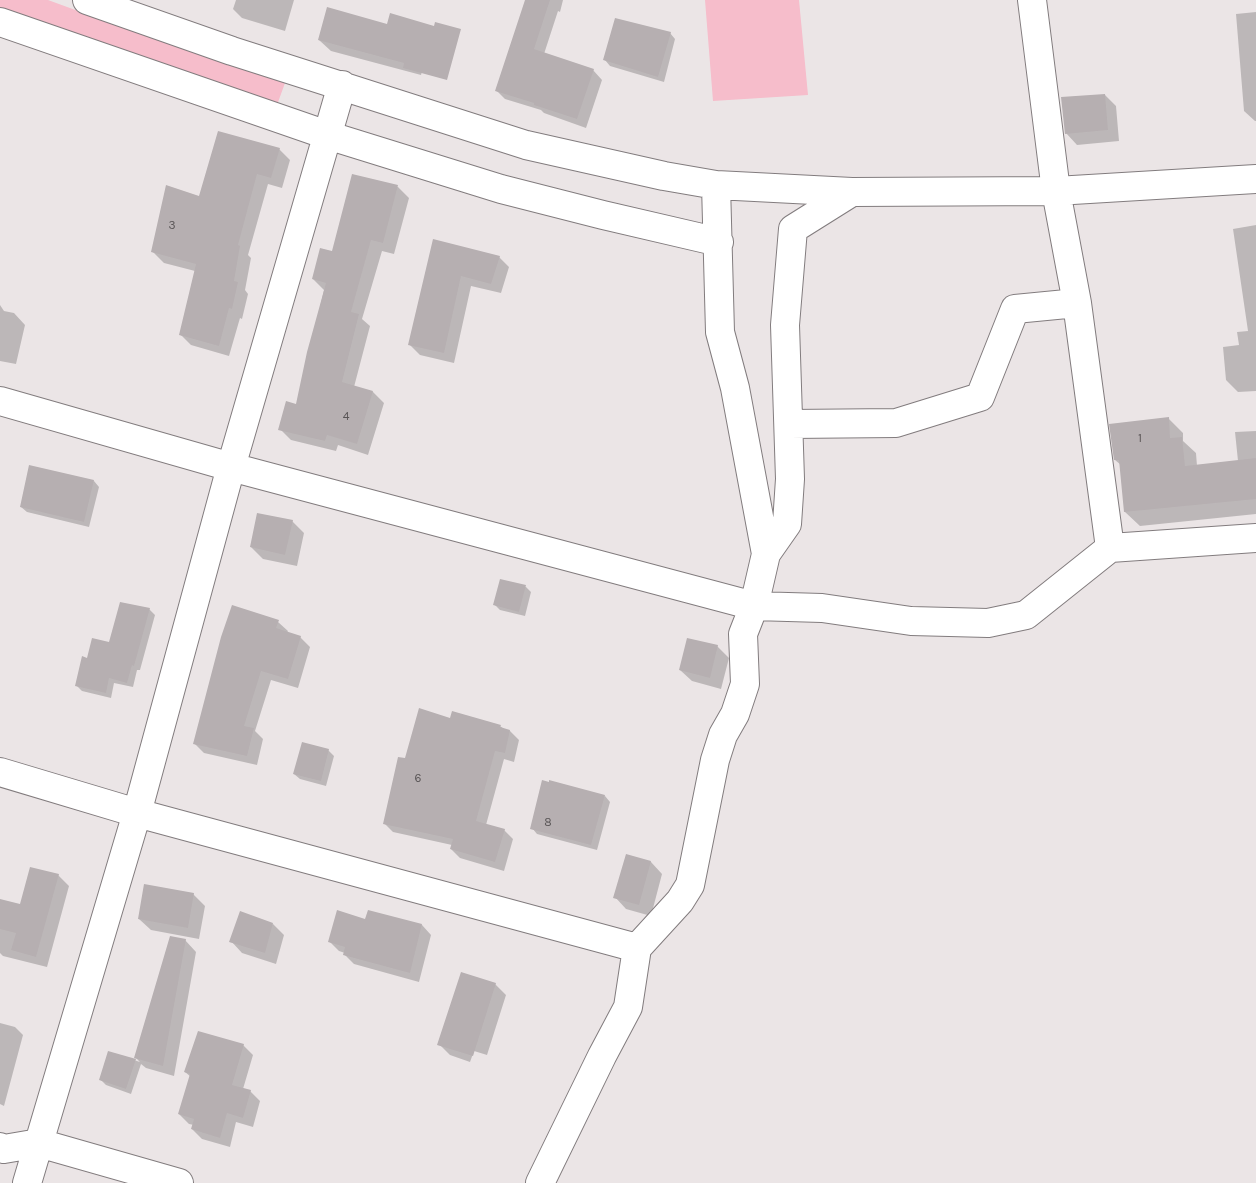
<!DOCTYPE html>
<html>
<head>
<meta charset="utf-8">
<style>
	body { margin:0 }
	canvas { display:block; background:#ebe5e6 }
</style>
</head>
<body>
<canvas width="1256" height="1183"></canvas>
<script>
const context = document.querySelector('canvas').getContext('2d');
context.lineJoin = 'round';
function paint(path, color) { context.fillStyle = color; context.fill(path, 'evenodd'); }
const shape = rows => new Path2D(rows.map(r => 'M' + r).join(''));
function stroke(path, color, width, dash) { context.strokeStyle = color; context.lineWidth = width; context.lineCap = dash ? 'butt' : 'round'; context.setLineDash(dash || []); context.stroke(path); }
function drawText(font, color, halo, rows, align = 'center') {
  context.font = font + ' Karla,sans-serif'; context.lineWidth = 4.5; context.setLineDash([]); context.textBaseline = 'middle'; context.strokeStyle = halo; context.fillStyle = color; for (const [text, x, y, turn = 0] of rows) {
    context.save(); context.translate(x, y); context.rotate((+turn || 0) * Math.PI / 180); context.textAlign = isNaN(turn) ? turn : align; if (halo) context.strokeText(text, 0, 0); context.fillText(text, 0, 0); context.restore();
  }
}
const green = shape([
	[0,0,48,0,141,34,285,83,277,105,0,9],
	[705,0,799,0,808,95,713,101]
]);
const shadow = shape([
	[236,0,294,0,285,31,242,18,233,9],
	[526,0,563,0,560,12,558,11,544,54,593,70,602,80,586,128,544,113,541,110,505,99,496,90],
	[1256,12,1256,121,1255,121,1244,111,1236,14],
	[388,25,433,35,421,75,331,51,319,40],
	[670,33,675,39,664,82,610,66,605,60],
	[1105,95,1116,106,1119,141,1077,145,1066,133],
	[279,149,290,160,282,188,268,184,248,255,251,258,245,290,248,294,242,319,240,318,229,356,191,345,180,334,195,271,164,263,153,252,200,198],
	[353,175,398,187,409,198,394,254,382,251,362,319,370,326,354,387,373,392,384,403,368,455,338,445,336,451,291,440,280,429,297,406,324,290,313,279,333,253],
	[1256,225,1256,391,1238,392,1226,380,1223,347,1239,345,1237,332,1248,331,1233,229],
	[434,241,499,257,509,267,501,293,471,286,454,363,420,355,410,345],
	[0,305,4,311,14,313,25,325,16,364,0,361],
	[1168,418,1183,433,1183,441,1196,453,1197,466,1238,461,1235,432,1256,431,1256,514,1140,526,1125,512,1121,465,1115,460],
	[94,481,99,487,89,527,27,512,21,507],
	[292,521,304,533,297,566,263,559,251,547],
	[501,580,526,587,531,592,525,616,500,610,494,604],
	[149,609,155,615,140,670,137,670,133,687,114,683,111,698,82,691,76,685,88,659,109,644],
	[278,622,288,631,287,633,300,637,310,647,298,688,271,680,255,731,263,739,257,765,204,753,194,743],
	[717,646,729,658,721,689,692,681,680,670],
	[451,719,500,726,504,729,510,731,519,740,514,762,504,759,486,825,504,830,513,839,504,871,460,858,451,849,452,845,393,832,384,823,405,760],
	[328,750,334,756,326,786,300,779,294,774],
	[605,796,610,802,597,850,537,834,532,828],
	[627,855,651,862,662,874,651,916,626,909,615,897],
	[58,875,69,886,47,967,3,956,0,953,0,916,21,906],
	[193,894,205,906,199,939,151,930,139,919],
	[368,912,422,925,431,935,419,982,354,964,345,955,345,953,339,951,329,941,366,920],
	[273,924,284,935,276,964,242,953,231,941],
	[185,940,196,952,174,1076,146,1068,141,1064,131,1094,106,1085,100,1079,109,1052,140,1062,135,1057],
	[495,984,506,995,487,1055,474,1051,470,1062,450,1055,439,1044],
	[0,1023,15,1027,23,1035,4,1106,0,1104],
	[243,1045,253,1055,243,1089,250,1091,260,1101,253,1127,236,1122,230,1147,202,1139,192,1129,194,1125,189,1124,179,1114,191,1077,185,1072]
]);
const building = shape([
	[525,0,550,0,534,49,594,69,577,119,534,105,534,103,495,91],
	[327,7,387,24,390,13,434,26,435,22,461,29,447,80,403,68,404,63,318,40],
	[615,18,671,32,658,77,603,60],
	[1105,94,1108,130,1065,134,1061,97],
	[218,131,280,148,271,178,257,174,238,245,240,246,234,281,238,282,232,309,229,308,219,346,179,335,196,264,151,252,166,185,199,196],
	[352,174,398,185,383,243,371,240,351,312,359,314,342,382,373,391,357,444,327,435,325,441,278,430,286,401,296,404,307,352,326,283,312,279,320,248,332,251],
	[433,239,500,256,491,284,461,276,444,353,408,345],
	[1169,417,1170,438,1182,437,1185,466,1256,458,1256,499,1124,512,1119,460,1114,460,1109,424],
	[29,465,94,480,84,522,20,507],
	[257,513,293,520,285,555,250,547],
	[500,579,526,585,519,612,493,605],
	[120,602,150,608,134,666,132,665,127,683,109,678,106,693,75,686,82,656,87,658,92,638,109,642],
	[232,605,279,620,276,628,301,636,288,679,261,671,244,726,254,728,247,756,193,744,221,637],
	[687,638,718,645,710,678,679,670],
	[419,708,450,718,452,711,501,725,500,727,510,730,505,753,495,751,476,821,505,829,495,862,450,849,453,839,383,824,398,757,405,758],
	[302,742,329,749,321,781,293,774],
	[542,780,549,782,549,780,605,795,591,845,530,829],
	[626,854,651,861,639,905,613,898],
	[30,867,59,874,36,957,11,950,16,933,0,929,0,899,20,904],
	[144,884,194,893,188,928,138,919],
	[337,910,365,919,368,910,422,924,410,973,343,955,345,947,328,942],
	[240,911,273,923,265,953,229,942],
	[170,936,186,939,163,1066,134,1058],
	[461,972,496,983,473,1056,437,1045],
	[198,1031,244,1044,232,1085,251,1090,243,1118,227,1113,220,1138,191,1129,194,1119,178,1114,190,1074,184,1072],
	[108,1051,136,1059,126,1089,99,1080]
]);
const minor = shape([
	[87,0,232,51,526,145,664,176,716,185,852,192,1056,191,1256,179],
	[1032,0,1056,191,1077,303,1110,548],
	[0,22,327,135,501,189,603,215,719,242],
	[0,401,231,467,754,606,822,608,911,621,988,623,1026,615,1110,548,1256,538],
	[790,424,896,423,980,397,1015,309,1077,303],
	[766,554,787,524,790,479,785,325,793,229,852,192],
	[0,772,137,813,637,948],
	[0,1147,4,1149,39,1143,179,1183],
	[27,1183,137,813,231,467,342,85],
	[540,1183,602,1056,628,1007,637,948,680,901,690,885,715,760,723,735,735,714,745,684,743,634,754,606,766,554,735,388,720,332,716,185]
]);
const numberNames = [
	["3",172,226],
	["4",346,417],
	["1",1140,439],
	["6",418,779],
	["8",548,823]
];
paint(green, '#f6bdcb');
paint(shadow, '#0003');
paint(building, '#b6afb1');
stroke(minor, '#827c7e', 30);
stroke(minor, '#fff', 28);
drawText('12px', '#585455', null, numberNames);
</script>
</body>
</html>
